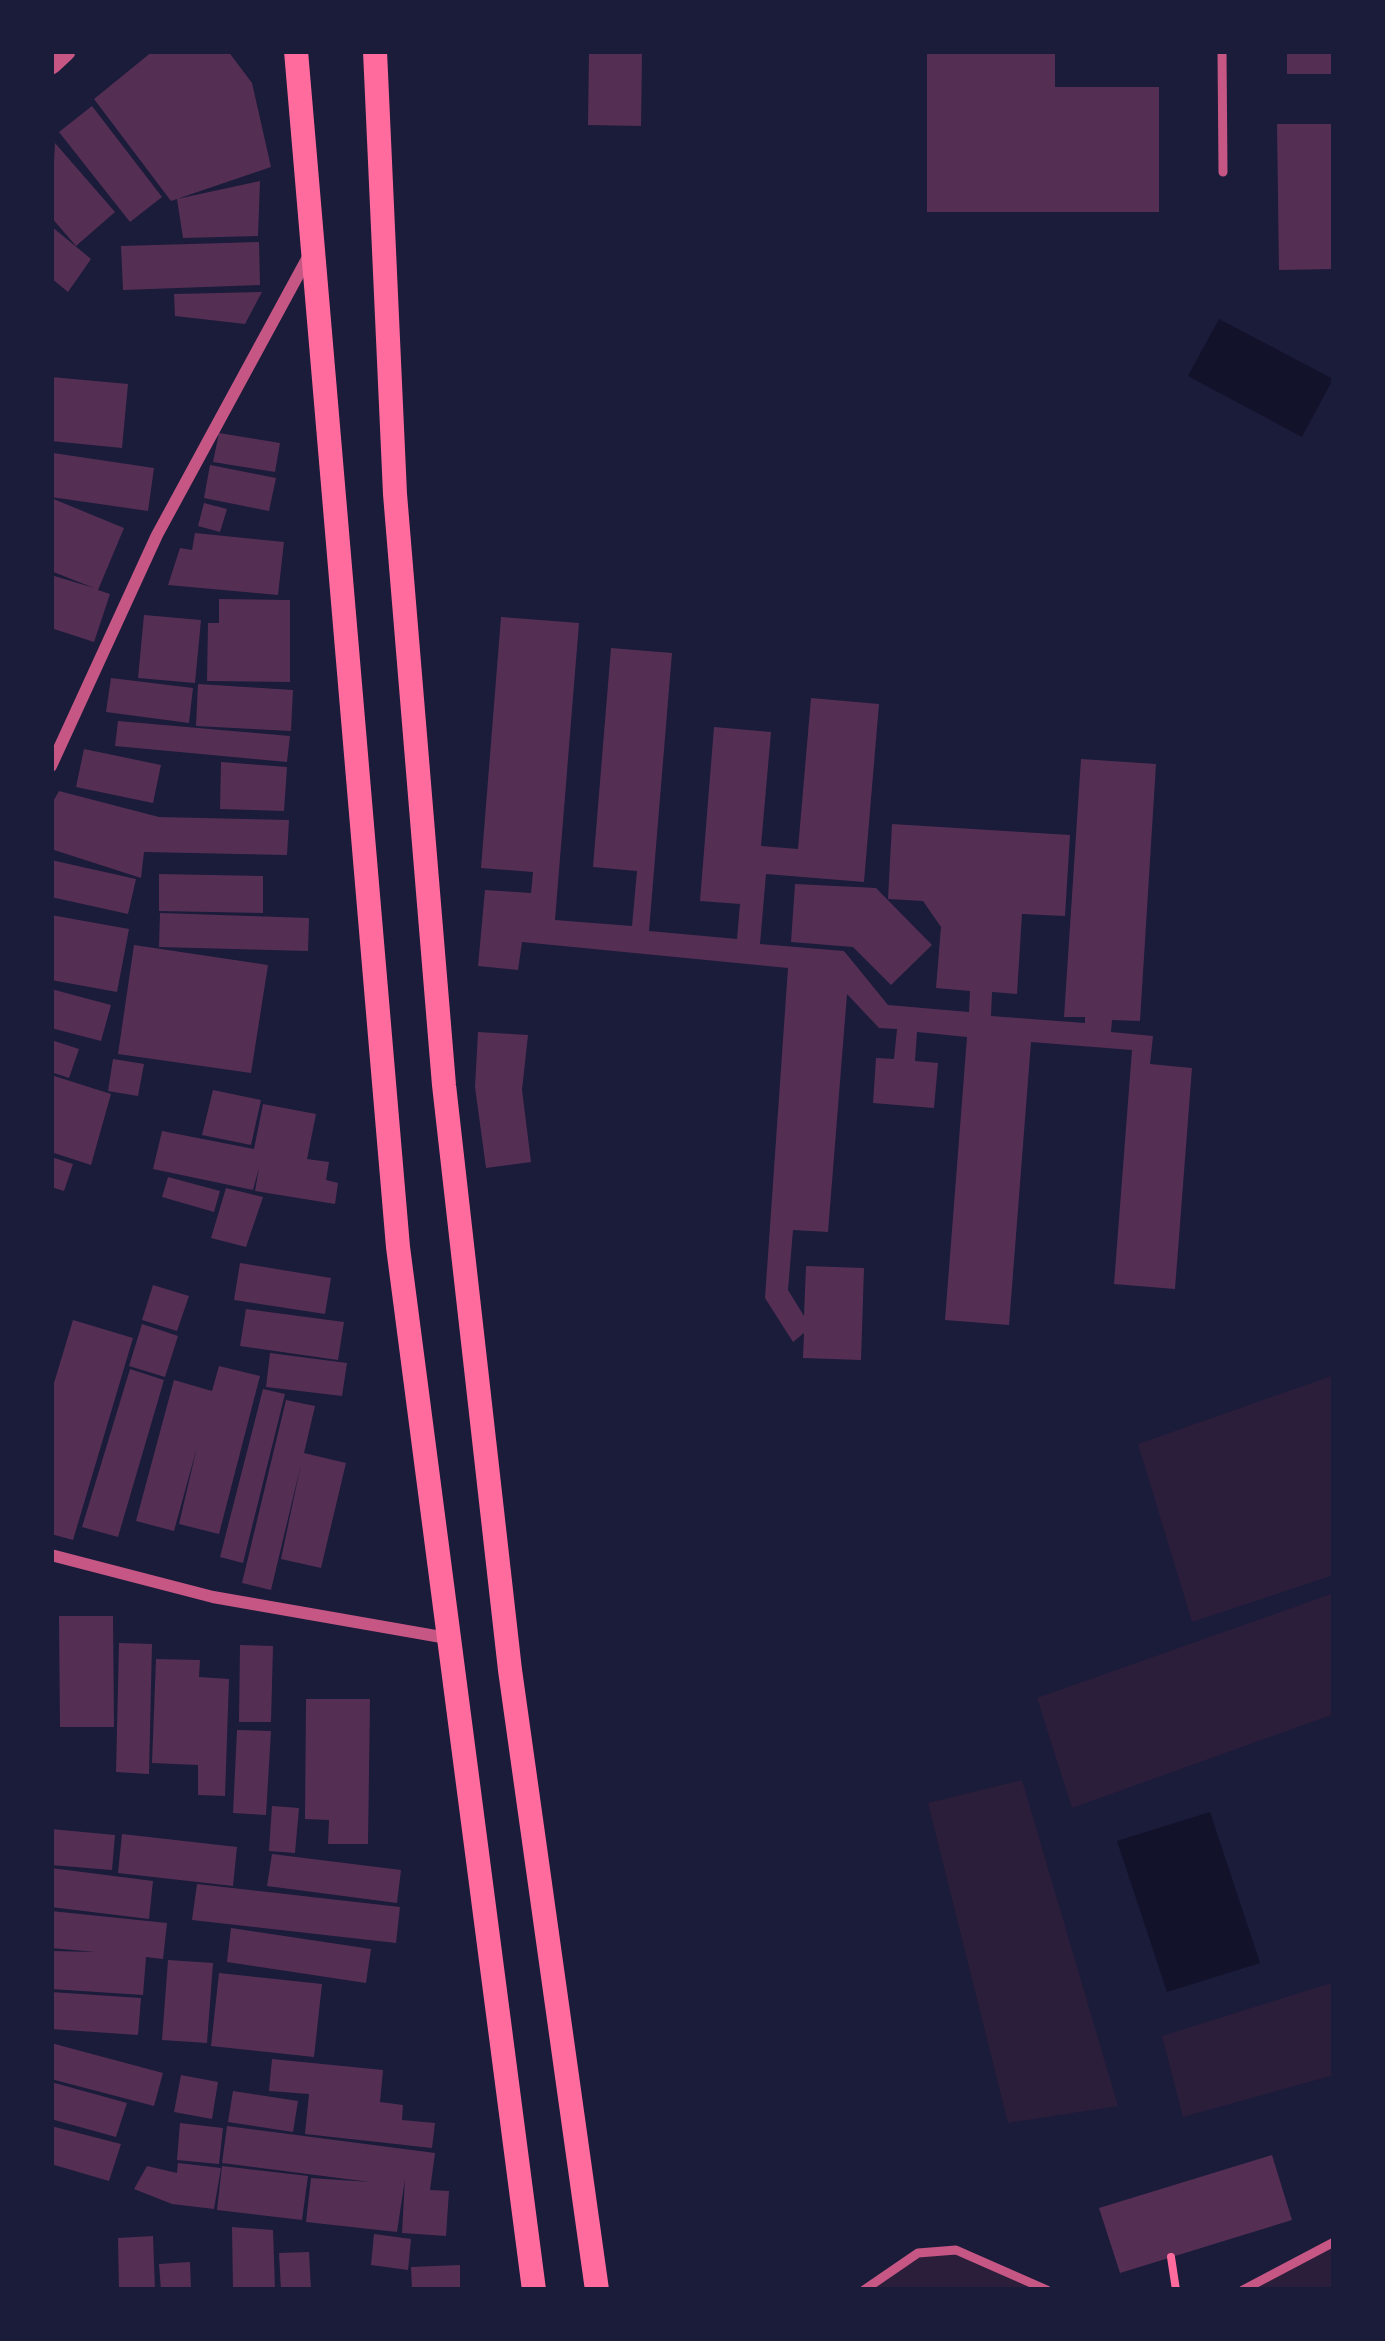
<!DOCTYPE html>
<html>
<head>
<meta charset="utf-8">
<style>
	body { margin:0 }
	#map { position:relative; width:1385px; height:2341px; overflow:hidden; background:#1b1b3a; font-family:"Roboto Condensed",sans-serif }
	canvas { display:block }
	.frame { position:absolute; inset:0; border:54px solid #1b1b3a; pointer-events:none }
</style>
</head>
<body>
<div id="map">
<canvas width="1385" height="2341"></canvas>
<div class="frame"></div>
</div>
<script>
const context = document.querySelector('canvas').getContext('2d');
context.lineJoin = 'round';
function paint(path, color) { context.fillStyle = color; context.fill(path, 'evenodd'); }
const shape = rows => new Path2D(rows.map(r => 'M' + r).join(''));
function stroke(path, color, width, dash) { context.strokeStyle = color; context.lineWidth = width; context.lineCap = dash ? 'butt' : 'round'; context.setLineDash(dash || []); context.stroke(path); }
const green = shape([
	[1334,1375,1334,1575,1192,1622,1138,1444],
	[1334,1593,1334,1714,1072,1808,1037,1698],
	[1022,1780,1118,2106,1008,2123,928,1803],
	[1334,1982,1334,2075,1183,2117,1162,2036],
	[1334,2242,1334,2290,1243,2290],
	[956,2250,1047,2290,864,2290,918,2253]
]);
const water = shape([
	[1219,319,1333,379,1302,437,1188,376],
	[1210,1812,1260,1963,1167,1992,1117,1841]
]);
const building = shape([
	[153,51,228,51,252,83,271,167,171,201,94,99],
	[589,51,642,51,641,126,588,125],
	[927,51,1055,51,1055,87,1159,87,1159,212,927,212],
	[1287,51,1334,51,1334,74,1287,74],
	[92,106,162,197,130,222,59,132],
	[1277,124,1334,124,1334,269,1279,270],
	[55,143,115,212,76,246,51,217],
	[260,181,258,236,183,238,177,199],
	[51,226,91,259,68,292,51,278],
	[259,242,260,285,123,290,121,246],
	[262,292,245,324,175,316,174,294],
	[51,377,128,384,122,448,51,441],
	[219,433,280,443,275,472,213,462],
	[53,453,154,468,148,511,51,497],
	[210,465,276,478,269,511,204,498],
	[51,498,124,528,98,590,110,594,94,642,51,628,51,575,94,588,51,571],
	[204,503,227,509,220,532,198,526],
	[195,533,284,542,278,595,168,585,180,548,192,550],
	[219,599,290,600,290,682,207,681,208,623,219,623],
	[144,615,201,620,195,683,138,678],
	[501,617,579,623,555,920,632,926,637,871,593,867,611,648,672,653,649,931,737,939,740,904,700,901,714,727,771,732,761,846,798,849,811,698,879,704,864,882,766,874,760,944,844,951,888,1005,969,1012,970,991,936,988,941,927,923,901,888,899,892,824,1070,835,1065,916,1022,914,1017,994,992,992,991,1016,1085,1023,1085,1017,1064,1017,1081,759,1156,764,1140,1021,1112,1020,1111,1032,1153,1036,1150,1064,1192,1068,1175,1289,1114,1284,1132,1050,1031,1042,1009,1325,945,1320,967,1037,917,1032,915,1061,938,1063,934,1108,873,1103,876,1058,894,1059,897,1029,879,1028,847,994,828,1232,793,1230,788,1290,804,1316,806,1266,864,1268,861,1360,803,1358,804,1333,793,1342,765,1298,788,968,522,942,518,970,478,966,485,890,531,893,533,872,481,868],
	[111,678,193,688,189,723,106,712],
	[198,684,293,690,291,731,196,726],
	[118,721,290,736,287,762,115,746],
	[84,749,161,765,153,803,76,787],
	[221,762,287,767,284,811,220,809],
	[59,791,159,817,289,820,287,855,144,852,141,878,51,849,51,805],
	[51,860,136,879,128,914,51,897],
	[159,874,263,876,263,913,159,911],
	[795,884,876,888,932,945,891,985,853,947,791,942],
	[160,913,309,918,308,951,159,947],
	[51,915,129,929,117,992,51,980],
	[134,945,268,965,251,1073,118,1054],
	[51,989,111,1005,101,1041,51,1028],
	[478,1032,528,1035,522,1090,531,1162,486,1168,475,1087],
	[51,1040,79,1049,69,1078,51,1072],
	[113,1059,144,1064,138,1096,108,1091],
	[51,1075,111,1094,91,1165,51,1152],
	[213,1090,261,1100,251,1145,202,1135],
	[263,1104,316,1114,307,1159,329,1162,326,1180,338,1183,335,1204,255,1191,259,1168,253,1190,153,1169,162,1131,254,1149],
	[51,1157,73,1164,64,1191,51,1187],
	[168,1177,220,1191,214,1212,162,1197],
	[226,1188,263,1197,246,1247,211,1238],
	[240,1263,331,1278,325,1314,234,1300],
	[153,1285,189,1296,177,1331,142,1320],
	[246,1309,344,1322,338,1360,240,1346],
	[73,1320,133,1338,73,1540,51,1534,51,1393],
	[142,1324,178,1336,165,1377,129,1366],
	[270,1353,347,1363,342,1396,266,1387],
	[219,1366,260,1376,219,1534,179,1524,197,1447,174,1531,136,1521,174,1380,212,1391],
	[130,1369,164,1380,118,1537,82,1527],
	[263,1389,285,1394,243,1563,220,1557],
	[286,1400,315,1406,304,1453,346,1463,321,1568,281,1559,301,1464,271,1590,242,1583],
	[59,1616,113,1616,114,1727,60,1727],
	[119,1643,152,1644,149,1774,116,1772],
	[240,1645,273,1646,271,1722,239,1722],
	[156,1659,200,1660,199,1677,229,1679,225,1796,198,1795,198,1765,152,1763],
	[306,1699,370,1699,368,1844,328,1844,329,1820,305,1819],
	[237,1730,271,1731,266,1815,233,1813],
	[272,1806,299,1808,295,1853,269,1851],
	[51,1829,115,1835,112,1870,51,1865],
	[122,1834,237,1847,233,1886,118,1873],
	[272,1854,401,1870,397,1903,267,1886],
	[51,1868,153,1881,149,1919,51,1907],
	[197,1884,400,1907,396,1943,192,1920],
	[51,1911,167,1923,163,1959,146,1957,143,1995,51,1989,51,1951,96,1952,51,1948],
	[231,1928,371,1949,366,1983,227,1962],
	[168,1960,213,1963,207,2043,162,2040],
	[219,1973,322,1984,314,2057,211,2046],
	[51,1992,141,1998,138,2035,51,2029],
	[51,2043,163,2073,154,2106,51,2079],
	[272,2059,383,2070,380,2102,403,2105,402,2120,435,2123,432,2148,305,2134,309,2094,269,2091],
	[181,2075,218,2082,212,2119,174,2112],
	[51,2082,127,2103,116,2137,51,2119],
	[233,2091,298,2101,293,2132,228,2122],
	[180,2123,223,2128,219,2164,177,2160],
	[51,2126,121,2144,109,2181,51,2164],
	[227,2126,435,2153,430,2190,449,2191,446,2236,402,2233,405,2179,397,2232,306,2222,311,2178,370,2182,222,2163],
	[1272,2155,1292,2220,1120,2273,1099,2208],
	[178,2163,221,2168,214,2209,172,2204,134,2189,147,2166,177,2173],
	[222,2166,308,2176,302,2220,217,2210],
	[232,2227,273,2230,275,2290,233,2290],
	[374,2234,411,2239,408,2270,371,2265],
	[153,2236,155,2290,119,2290,118,2238],
	[309,2252,311,2290,281,2290,279,2253],
	[190,2262,191,2290,161,2290,159,2264],
	[460,2265,460,2290,412,2290,411,2267]
]);
const path = shape([
	[1171,2257,1176,2290]
]);
const service = shape([
	[1222,51,1223,172],
	[864,2290,918,2253,956,2250,1047,2290],
	[1243,2290,1334,2242]
]);
const minor = shape([
	[51,766,157,535,308,257],
	[51,1555,213,1597,447,1638]
]);
const tertiary = shape([
	[51,64,65,51]
]);
const secondary = shape([
	[296,51,398,1247,534,2290],
	[375,51,395,494,444,1085,510,1670,597,2290]
]);
paint(green, '#2a1e3b');
paint(water, '#12122b');
paint(building, '#542f53');
stroke(path, '#ff6b9d', 8);
stroke(service, '#c65784', 9);
stroke(minor, '#c65784', 12);
stroke(tertiary, '#c65784', 21);
stroke(secondary, '#ff6b9d', 24);
</script>
</body>
</html>
